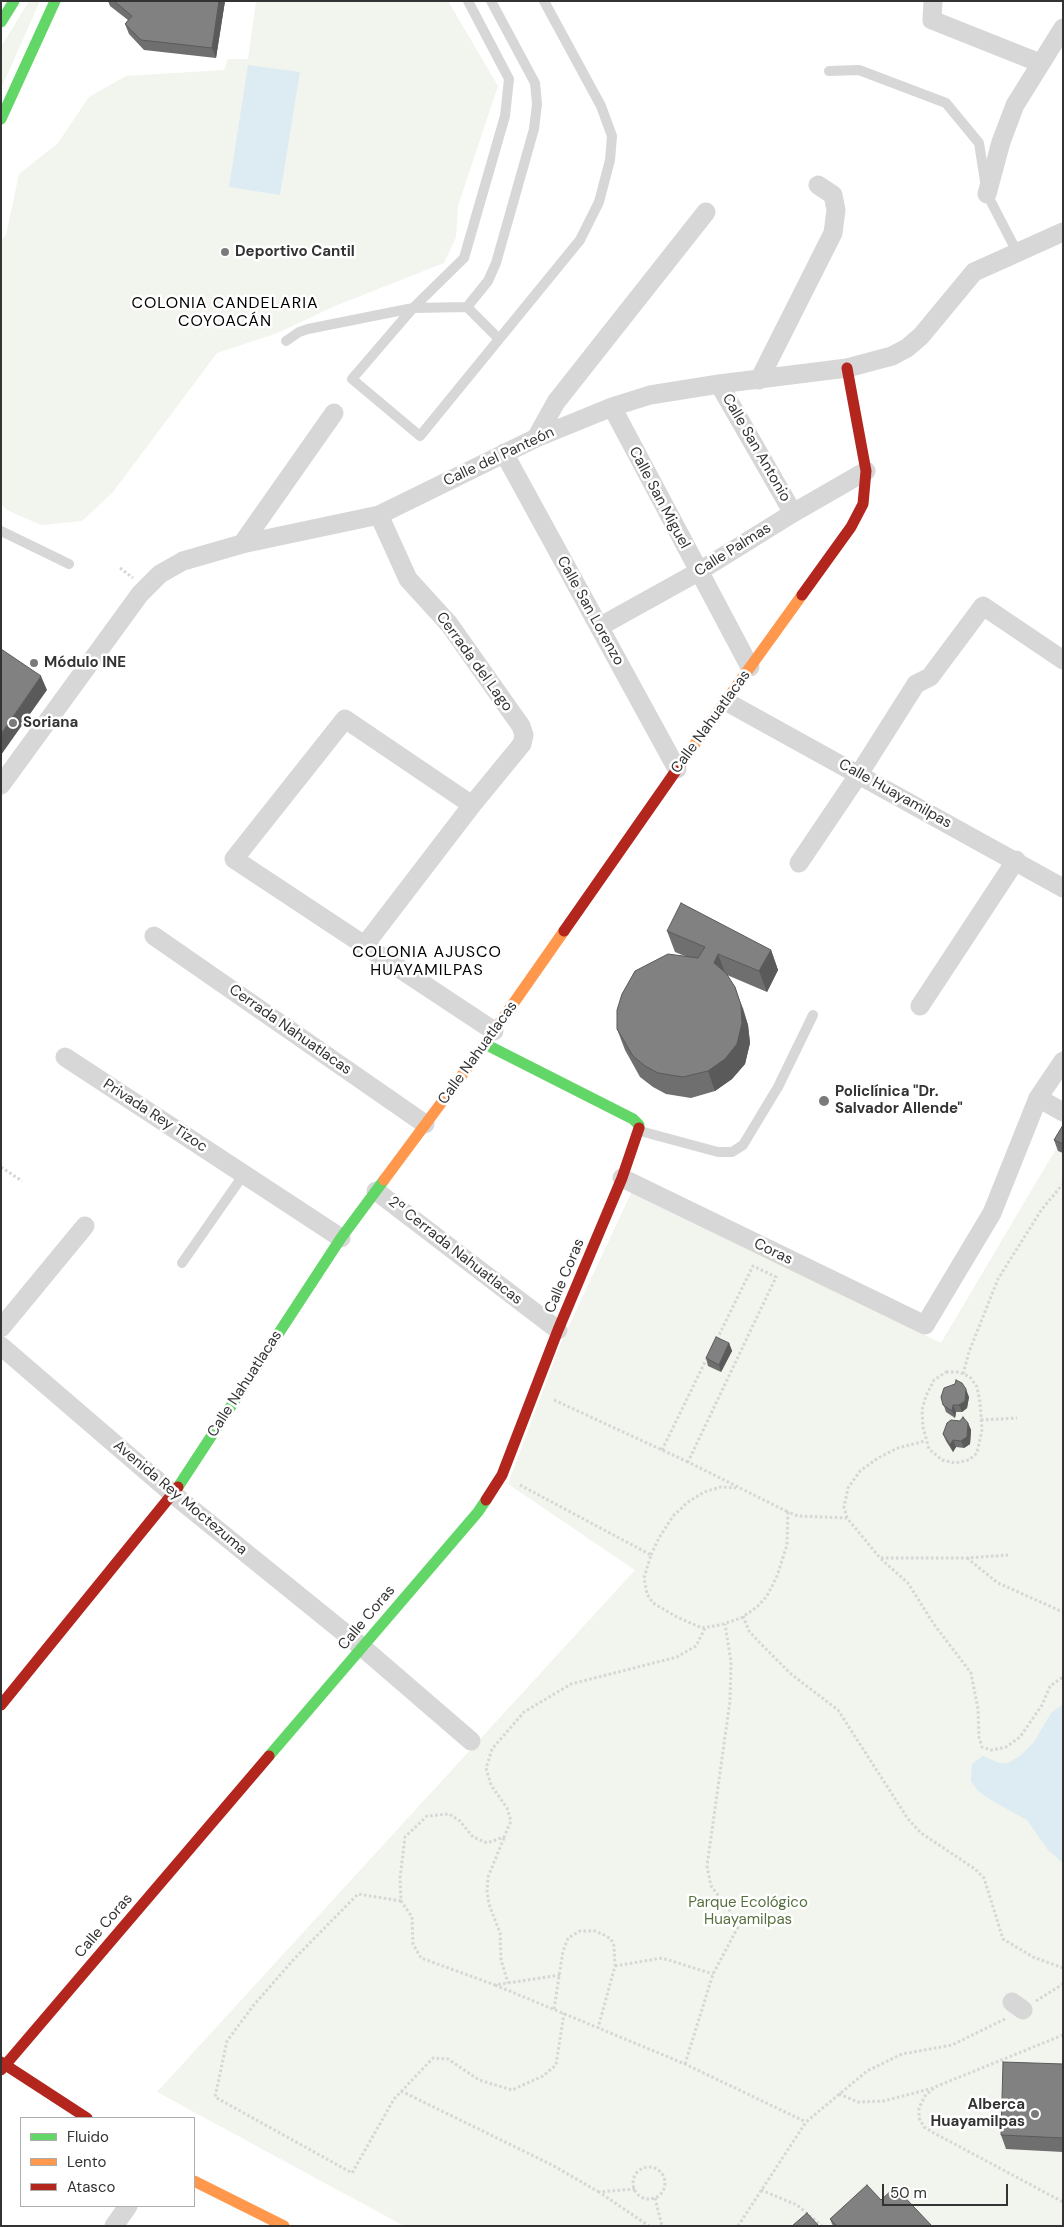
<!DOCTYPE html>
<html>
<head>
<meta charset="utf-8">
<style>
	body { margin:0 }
	#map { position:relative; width:1064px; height:2227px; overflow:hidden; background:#fff; font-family:"DM Sans",sans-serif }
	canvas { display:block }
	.frame { position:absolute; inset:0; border:2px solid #333; pointer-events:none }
	.legend { position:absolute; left:20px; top:2117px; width:175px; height:90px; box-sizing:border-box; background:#fff; border:1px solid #adadad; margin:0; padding:6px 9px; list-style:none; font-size:15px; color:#333 }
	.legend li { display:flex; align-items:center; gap:10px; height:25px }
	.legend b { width:25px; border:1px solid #adadad }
	.scale { position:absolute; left:882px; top:2184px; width:126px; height:22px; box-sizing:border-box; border:2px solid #333; border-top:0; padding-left:6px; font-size:15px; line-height:18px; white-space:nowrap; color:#333; -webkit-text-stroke:4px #fff; paint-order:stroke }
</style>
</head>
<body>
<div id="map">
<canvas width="1064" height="2227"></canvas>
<div class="frame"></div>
<ul class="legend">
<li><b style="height:6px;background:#63d668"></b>Fluido</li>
<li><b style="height:6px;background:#ff974d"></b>Lento</li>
<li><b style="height:6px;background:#b3261e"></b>Atasco</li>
</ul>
<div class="scale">50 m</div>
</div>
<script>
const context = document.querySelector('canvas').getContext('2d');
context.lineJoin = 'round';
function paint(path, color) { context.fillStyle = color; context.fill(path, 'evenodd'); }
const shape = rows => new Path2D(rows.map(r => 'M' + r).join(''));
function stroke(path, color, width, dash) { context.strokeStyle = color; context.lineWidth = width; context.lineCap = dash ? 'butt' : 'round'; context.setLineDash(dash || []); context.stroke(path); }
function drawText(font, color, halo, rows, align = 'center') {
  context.font = font + ' "DM Sans",sans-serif'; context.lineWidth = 5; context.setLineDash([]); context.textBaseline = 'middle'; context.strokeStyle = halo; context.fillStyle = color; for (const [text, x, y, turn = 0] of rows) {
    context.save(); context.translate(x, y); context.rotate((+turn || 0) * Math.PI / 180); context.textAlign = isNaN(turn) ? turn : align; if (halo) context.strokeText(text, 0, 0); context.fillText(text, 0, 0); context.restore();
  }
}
const green = shape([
	[29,1,40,1,1,89,1,47],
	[256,1,448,1,498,86,458,206,456,237,444,263,335,306,275,334,217,353,113,492,82,521,41,525,7,510,1,504,1,240,6,235,19,174,58,143,89,97,126,76,224,70,228,59,248,59],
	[1063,1137,1063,2226,404,2226,157,2092,635,1570,508,1484,560,1345,632,1191,941,1343]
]);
const water = shape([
	[248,65,300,72,280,195,229,187],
	[1063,1704,1063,1863,1048,1850,1027,1820,991,1800,978,1791,971,1781,972,1764,983,1756,999,1763,1008,1763,1020,1756,1034,1742,1051,1713]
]);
const path = shape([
	[120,568,133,578],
	[1,1167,22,1181],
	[717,1339,753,1266,776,1277,688,1462,788,1512],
	[946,1372,959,1372,970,1377,977,1387,980,1402,982,1430,977,1453,969,1460,955,1463,942,1460,929,1449,923,1427,922,1410,926,1396,934,1380,946,1372],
	[963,1374,969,1352,998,1279,1042,1209,1063,1184],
	[554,1400,688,1462],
	[981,1420,1017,1418],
	[662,1450,707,1358],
	[520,1485,651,1555,644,1578,647,1594,653,1603,677,1617,702,1628,720,1625,741,1618,757,1607,767,1596,777,1576,787,1545,788,1512,798,1516,847,1518,880,1558,967,1558,1008,1555],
	[847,1518,844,1507,848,1488,860,1471,878,1458,898,1448,925,1441],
	[651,1555,659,1538,673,1516,688,1502,704,1492,721,1487,736,1488],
	[967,1558,998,1583,1063,1612],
	[881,1559,908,1583,933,1623,971,1673,978,1709,979,1737,982,1747,991,1750,1006,1747,1020,1737,1042,1705,1050,1686,1063,1677],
	[743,1616,749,1631,757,1640,791,1674,838,1710,908,1819,921,1833,975,1869,984,1878,1003,1939,1033,1957,1063,1968],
	[504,1838,488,1877,487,1892,489,1904,500,1933,501,1960,508,1983],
	[401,1901,358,1894,294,1959,253,2006,227,2041,215,2097,352,2173,394,2099,433,2058,448,2059,479,2080,512,2090,543,2076,556,2065,564,2013],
	[615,1966,662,1958,713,1974],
	[560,1975,495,1985,421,1958,413,1944,412,1917,401,1901,400,1878,405,1837,427,1816,449,1814,460,1821,473,1837,487,1843,504,1837,511,1821,507,1808,491,1785,486,1768,492,1749,524,1712,571,1684,677,1657,696,1646,705,1628],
	[495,1985,685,2064,806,2122],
	[1036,2001,1063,1984],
	[554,2009,563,1951,568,1938,580,1931,595,1931,604,1935,611,1939,614,1946,615,1966,598,2028],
	[1063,2035,935,2087,925,2096,919,2108,919,2118,924,2127,934,2133,1063,2202],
	[685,2064,713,1974,738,1927,731,1912,711,1886,707,1866,730,1701,731,1662,725,1624],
	[401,2091,552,2165,599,2192],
	[839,2094,858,2102,884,2101,933,2088],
	'633 2183a16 16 0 1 1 32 0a16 16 0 1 1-32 0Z',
	[635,2189,599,2192,649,2226],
	[761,2190,797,2205,822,2226],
	[655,2198,662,2226],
	[738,2226,806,2122,867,2071,902,2054,952,2045,1007,2018]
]);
const lane = shape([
	[468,1,509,79,505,116,464,258,413,308,352,379,420,436,580,240,599,202,610,160,612,136,601,106,544,1],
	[829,71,859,70,946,103,979,143,987,194,1017,252],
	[467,307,488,281,496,263,534,129,537,104,535,83,491,1],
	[286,341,299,332,308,329,413,308,467,307,498,338],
	[1,531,69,564],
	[640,1131,718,1152,732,1152,743,1145,778,1087,813,1015],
	[182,1263,244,1174]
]);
const street = shape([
	[933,1,932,20,1040,63],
	[987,194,1001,142,1015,105,1063,28],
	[759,380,833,233,836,210,833,195,818,185],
	[719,384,793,513],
	[612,407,750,667],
	[536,438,556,402,706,212],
	[504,453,677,769],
	[242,544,334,413],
	[599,627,698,572,793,513,866,471],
	[727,702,1063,888],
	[1,785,140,594,160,574,183,561,242,544,379,515,536,438,612,407,650,395,719,384,847,368,892,356,907,348,921,336,974,272,1063,232],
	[472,805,345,719,234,859,494,1031],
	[799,863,859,774,916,684,930,677,983,606,1063,660],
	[154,936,425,1124],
	[364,946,472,805,522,744,524,735,521,726,449,624,408,579,379,515],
	[920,1006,1016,860],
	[65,1057,341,1238],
	[1038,1098,1063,1112],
	[622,1178,925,1325,992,1213,1038,1098,1063,1061],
	[376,1191,558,1330],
	[1,1328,85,1226],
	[1,1346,173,1494,362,1647,471,1741],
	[1012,2002,1023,2010],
	[114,2226,128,2206]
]);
const fast = shape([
	[1,22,14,1],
	[1,119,55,1],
	[485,1044,633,1119,639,1125,639,1128],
	[178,1487,341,1238,384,1180],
	[269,1756,478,1512,486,1500]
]);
const slow = shape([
	[689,752,802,595],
	[384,1180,485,1044,564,931],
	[194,2181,284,2226]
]);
const jam = shape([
	[802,595,851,527,863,504,866,471,847,368],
	[564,931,689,752],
	[486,1500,502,1475,558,1330,622,1178,639,1128],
	[1,1705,178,1487],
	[1,2062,87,2118],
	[1,2070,269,1756]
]);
const wall = shape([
	[108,1,225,1,216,58,144,50,129,34,125,24,128,20,110,6],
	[667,931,771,950,778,970,767,992,727,975,743,1008,748,1025,750,1043,745,1064,732,1079,715,1091,691,1098,666,1094,653,1087,640,1077,625,1050,617,1029,687,957,675,952],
	[1063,1125,1063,1155,1063,1153,1058,1151,1054,1140],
	[729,1343,732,1351,721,1372,708,1366,706,1358],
	[955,1384,969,1397,967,1408,962,1412,956,1412,955,1418,946,1412,941,1397],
	[968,1423,971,1430,970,1444,964,1448,956,1447,953,1452,946,1441,943,1434],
	[1063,2064,1063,2152,1006,2149,1001,2135],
	[881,2200,932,2226,833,2226,830,2219]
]);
const shadedWall = shape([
	[219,1,225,1,216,58,212,48],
	[41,676,47,690,1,755,1,734],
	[771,950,778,970,767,992,759,971],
	[718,954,726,975,714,963],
	[735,987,748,1025,750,1043,745,1064,732,1079,715,1091,708,1071],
	[729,1343,732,1351,721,1372,719,1365],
	[966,1389,969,1397,967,1408,962,1412,959,1405],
	[953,1405,956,1412,955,1418,952,1411],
	[968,1423,971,1430,970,1444,964,1448,961,1441],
	[953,1440,956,1447,953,1452,950,1445]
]);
const building = shape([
	[114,1,219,1,212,48,141,40,125,24,132,16,114,1],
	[1,649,41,676,1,734,1,649],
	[681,903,771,950,759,971,718,954,714,963,726,973,735,987,741,1005,742,1023,737,1044,725,1059,708,1071,683,1077,658,1073,645,1066,633,1056,617,1029,617,1010,622,994,635,971,668,954,698,958,705,947,667,931,681,903],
	[1063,1125,1063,1144,1054,1140,1063,1125],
	[716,1337,729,1343,719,1365,706,1358,716,1337],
	[956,1380,962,1383,966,1389,965,1401,959,1405,953,1405,952,1411,943,1405,941,1397,944,1388,955,1384,956,1380],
	[963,1417,968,1423,967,1437,961,1441,953,1440,950,1445,943,1434,947,1423,951,1420,960,1421,963,1417],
	[1003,2062,1063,2064,1063,2138,1001,2135,1003,2062],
	[867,2185,881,2200,895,2187,932,2226,837,2226,830,2219,867,2185],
	[807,2213,819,2226,792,2226,807,2213]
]);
const markers = [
	[225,252,5,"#7a7a7a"],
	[34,663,5,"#7a7a7a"],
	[13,723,5,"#7a7a7a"],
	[824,1101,6,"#7a7a7a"],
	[1035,2114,5,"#7a7a7a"]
];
const poiNames = [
	["Deportivo Cantil",235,252],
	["Módulo INE",44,663],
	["Soriana",23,723],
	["Policlínica \"Dr.",835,1092],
	["Salvador Allende\"",835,1109],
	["Alberca",1025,2105,"right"],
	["Huayamilpas",1025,2122,"right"]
];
const streetNames = [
	["Calle San Antonio",756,448,60],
	["Calle del Panteón",499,457,-25],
	["Calle San Miguel",659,498,62],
	["Calle Palmas",733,550,-32],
	["Calle San Lorenzo",590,611,61],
	["Cerrada del Lago",474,662,54],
	["Calle Nahuatlacas",711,722,-54],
	["Calle Huayamilpas",895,794,29],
	["Cerrada Nahuatlacas",290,1030,35],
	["Calle Nahuatlacas",478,1053,-54],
	["Privada Rey Tizoc",155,1116,33],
	["2ª Cerrada Nahuatlacas",455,1251,38],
	["Coras",773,1252,26],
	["Calle Coras",565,1276,-67],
	["Calle Nahuatlacas",245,1384,-57],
	["Avenida Rey Moctezuma",180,1498,40],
	["Calle Coras",367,1618,-50],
	["Calle Coras",104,1926,-49]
];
const parkNames = [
	["Parque Ecológico",748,1903],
	["Huayamilpas",748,1920]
];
const neighbourhoodNames = [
	["COLONIA CANDELARIA",225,304],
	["COYOACÁN",225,322],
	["COLONIA AJUSCO",427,953],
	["HUAYAMILPAS",427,971]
];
paint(green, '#f1f5ed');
paint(water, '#ddebf3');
stroke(path, '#d6d6d6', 3, [2.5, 2.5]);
stroke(lane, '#d7d7d7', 10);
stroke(street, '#d7d7d7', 19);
stroke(fast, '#63d668', 11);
stroke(slow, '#ff974d', 11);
stroke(jam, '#b3261e', 11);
paint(wall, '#6f6f6f');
paint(shadedWall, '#5a5a5a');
paint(building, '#818181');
stroke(building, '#5a5a5a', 1);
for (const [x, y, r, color] of markers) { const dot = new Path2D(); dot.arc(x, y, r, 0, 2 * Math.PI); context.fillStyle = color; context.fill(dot); stroke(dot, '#fff', 2); }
drawText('bold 15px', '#333', '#fff', poiNames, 'left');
drawText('15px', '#333', '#fff', streetNames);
drawText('15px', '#56703f', '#fff', parkNames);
context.letterSpacing = '1px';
drawText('16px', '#000', '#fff', neighbourhoodNames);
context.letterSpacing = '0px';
</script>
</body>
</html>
